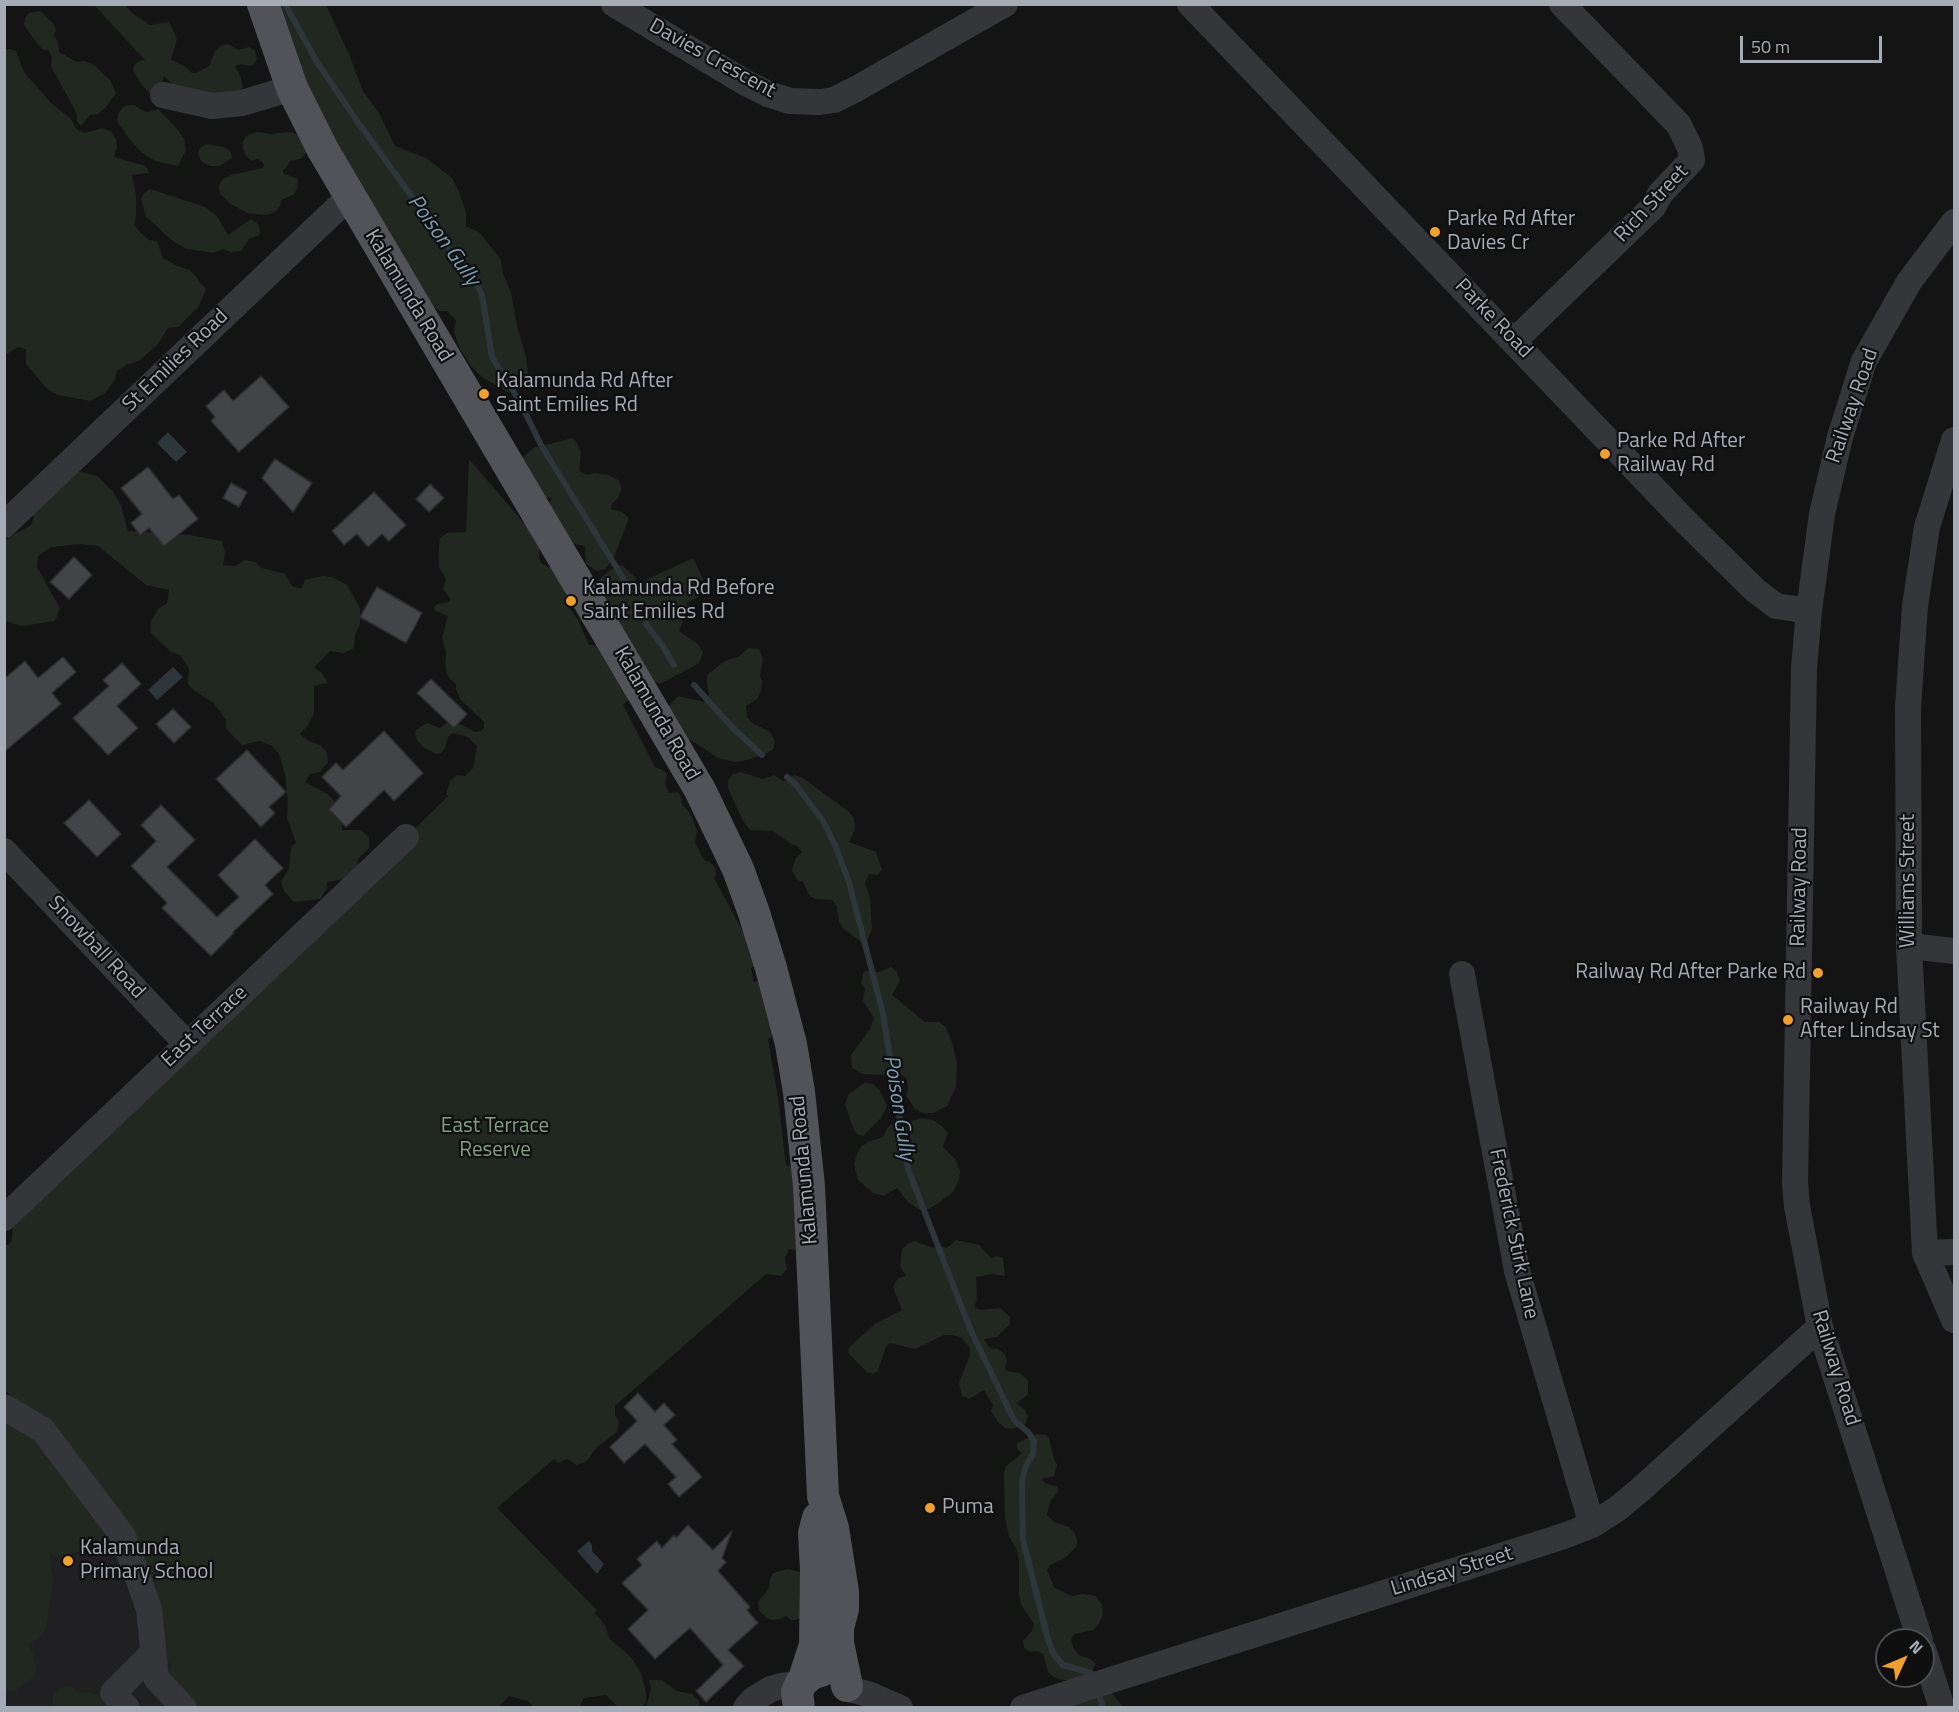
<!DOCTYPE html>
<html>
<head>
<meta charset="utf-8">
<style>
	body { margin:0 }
	#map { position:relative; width:1959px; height:1712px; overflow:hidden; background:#141415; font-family:"Titillium Web",sans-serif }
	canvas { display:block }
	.frame { position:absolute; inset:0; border:6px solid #a5acb6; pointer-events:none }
	.north { position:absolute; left:1875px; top:1628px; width:60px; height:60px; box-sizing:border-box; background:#0f0f10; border:2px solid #4b4e52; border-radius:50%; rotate:46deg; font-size:16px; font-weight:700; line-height:24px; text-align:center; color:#a5acb6 }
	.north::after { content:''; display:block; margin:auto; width:21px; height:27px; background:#f09f31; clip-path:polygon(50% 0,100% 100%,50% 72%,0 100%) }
	.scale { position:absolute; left:1740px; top:36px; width:142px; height:27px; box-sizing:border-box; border:3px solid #a5acb6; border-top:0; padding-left:8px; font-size:18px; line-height:21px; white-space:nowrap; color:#a5acb6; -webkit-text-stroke:4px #0f0f10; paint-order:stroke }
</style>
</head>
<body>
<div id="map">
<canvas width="1959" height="1712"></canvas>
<div class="frame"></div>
<div class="north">N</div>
<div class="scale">50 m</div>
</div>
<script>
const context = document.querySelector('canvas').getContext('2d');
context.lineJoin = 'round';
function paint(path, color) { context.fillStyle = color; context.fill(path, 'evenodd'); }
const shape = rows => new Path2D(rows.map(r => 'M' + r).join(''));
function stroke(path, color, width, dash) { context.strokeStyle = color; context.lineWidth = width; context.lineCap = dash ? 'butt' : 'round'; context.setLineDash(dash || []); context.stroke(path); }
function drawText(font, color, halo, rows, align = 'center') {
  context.font = font + ' "Titillium Web",sans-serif'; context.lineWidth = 4.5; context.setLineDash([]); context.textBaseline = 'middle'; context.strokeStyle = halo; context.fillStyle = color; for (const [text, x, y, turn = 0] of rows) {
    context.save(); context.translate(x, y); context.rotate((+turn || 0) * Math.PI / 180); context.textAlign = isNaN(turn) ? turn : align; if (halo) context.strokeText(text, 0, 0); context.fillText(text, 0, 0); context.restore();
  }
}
const built = shape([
	[4,1407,243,1707,5,1707]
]);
const green = shape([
	[94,5,125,5,132,13,150,25,169,22,177,39,171,60,183,65,192,73,196,73,209,66,215,51,220,46,228,44,239,50,249,47,255,51,257,59,253,65,248,66,240,64,235,66,241,78,243,88,231,96,223,98,174,86,164,76,160,90,151,95,142,85,133,71,134,65,140,61,145,60],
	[270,5,326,5,349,54,363,91,379,113,395,146,426,158,452,178,459,192,466,212,466,226,480,233,501,260,503,274,511,292,516,321,526,357,528,374,520,389,507,392,482,377,471,366,460,349,454,332,456,320,447,311,439,311,407,280,335,152],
	[40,11,54,24,56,30,54,35,58,42,59,52,77,62,84,61,94,65,110,80,116,93,106,107,98,114,90,115,81,126,77,121,77,114,51,66,52,57,49,51,42,49,36,42,24,25,25,18,29,13],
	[5,49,10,49,16,51,24,72,51,103,71,119,76,129,85,133,102,128,112,132,116,139,117,147,114,157,146,166,149,173,132,175,136,195,136,216,134,225,141,233,149,240,157,241,163,258,177,266,190,270,206,289,199,306,178,327,168,328,158,344,139,361,128,364,117,371,115,380,105,393,90,401,58,395,47,389,26,364,26,349,18,347,5,355],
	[134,105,146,112,158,109,177,129,184,139,186,150,178,166,155,161,140,151,127,136,117,121,118,114,124,106],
	[257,132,271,134,291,132,301,137,306,145,306,153,300,159,290,161,286,168,283,170,283,173,298,179,297,189,293,195,281,200,280,206,275,212,266,215,247,213,231,204,221,195,218,186,223,179,231,175,263,168,264,164,258,159,251,161,245,155,243,148,243,141,248,135],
	[206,144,224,147,231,152,232,158,219,166,210,166,201,161,198,154,200,148],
	[150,189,205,207,217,216,228,235,251,219,258,224,260,230,259,235,249,239,241,251,231,252,223,249,213,253,187,249,174,242,146,217,141,199,143,194],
	[573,438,578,445,581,453,579,471,587,475,594,473,608,475,618,480,622,488,618,498,612,504,611,509,622,512,629,518,614,557,605,569,597,571,586,564,585,546,560,541,549,506,552,498,546,498,517,462,533,448],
	[469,459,523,522,526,523,540,542,539,558,542,564,553,569,565,590,568,606,578,620,589,645,597,645,631,698,623,705,655,767,663,770,667,774,665,785,669,793,677,792,680,794,682,804,690,813,697,831,695,843,704,860,710,862,715,868,716,874,714,878,760,963,751,968,754,982,760,980,773,1035,768,1039,779,1104,786,1166,793,1166,803,1248,794,1250,789,1249,785,1258,787,1269,781,1276,766,1274,615,1406,615,1415,619,1422,617,1432,597,1447,587,1461,577,1465,567,1459,558,1463,554,1459,497,1508,597,1610,594,1614,598,1616,605,1626,610,1639,631,1657,641,1673,646,1692,646,1702,643,1707,618,1707,606,1695,584,1698,579,1708,534,1707,527,1701,509,1696,497,1708,201,1708,197,1704,195,1705,169,1674,172,1665,166,1661,123,1536,100,1541,86,1538,83,1552,72,1552,67,1560,62,1561,54,1555,49,1553,53,1580,47,1623,42,1636,27,1645,32,1651,34,1659,36,1668,34,1677,15,1691,8,1690,5,1689,5,1402,16,1402,5,1390,4,1244,8,1245,12,1240,13,1225,448,796,446,794,450,781,457,775,465,776,473,768,477,746,468,737,453,733,448,737,445,748,441,753,436,754,423,747,417,740,415,733,416,730,427,723,440,728,448,722,454,722,462,725,475,732,481,731,484,728,484,722,461,700,456,690,456,684,449,678,445,666,446,652,442,637,448,616,435,611,434,607,438,604,449,602,451,600,443,589,446,579,439,567,439,547,440,538,447,533,466,532],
	[71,469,97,476,113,492,121,505,128,531,190,535,222,541,225,552,223,565,235,566,245,560,255,562,262,568,285,574,292,586,301,589,305,580,322,576,332,577,347,585,360,608,360,625,355,634,354,648,344,653,330,651,314,668,322,673,328,683,314,686,314,713,308,725,300,734,309,741,320,745,327,752,328,762,320,772,310,774,305,782,329,795,341,810,342,830,361,830,369,837,369,848,357,860,359,871,350,878,327,882,327,889,320,899,294,902,284,891,281,882,289,868,291,847,296,843,287,818,288,803,285,774,279,754,272,746,260,741,242,745,233,736,226,728,226,720,214,703,195,691,188,684,189,669,181,656,170,651,151,633,151,621,158,609,167,603,169,590,146,585,98,546,80,544,51,547,38,556,37,567,60,608,55,621,22,626,5,621,4,543,8,538,31,525,34,516,34,505],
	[693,558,709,592,686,603,689,606,687,612,679,631,698,644,703,652,700,661,694,666,660,684,650,679,595,593,598,581,613,568,622,565,636,578,635,585],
	[748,648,759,649,763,658,760,676,762,681,761,691,757,699,746,706,747,717,754,724,769,731,775,741,773,749,766,754,743,761,735,762,718,758,683,735,668,707,678,696,705,702,709,695,707,683,707,675,725,661,740,656],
	[741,772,763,779,774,775,783,781,786,781,794,775,803,778,848,811,854,818,855,829,849,842,876,852,882,870,877,875,869,874,865,883,870,897,872,930,865,945,844,929,839,922,837,906,832,900,815,899,809,895,803,882,797,880,792,870,796,858,802,852,798,847,791,844,773,831,750,830,742,819,728,788,728,780,733,774],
	[891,967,897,972,900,981,892,995,925,1022,939,1022,946,1027,953,1045,957,1064,956,1087,947,1106,933,1113,923,1113,915,1109,906,1095,908,1089,907,1079,899,1073,888,1075,862,1074,852,1068,851,1055,870,1029,874,1018,863,1001,865,988,861,984,863,973,866,971,879,972],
	[865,1082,873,1084,880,1091,887,1106,881,1118,863,1136,858,1135,854,1130,845,1105,848,1095],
	[923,1118,933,1120,942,1126,948,1133,943,1147,956,1160,960,1172,959,1181,952,1193,937,1204,929,1209,920,1210,908,1202,897,1188,884,1196,873,1193,858,1180,854,1164,857,1154,861,1147,868,1142,883,1137,888,1127,895,1122,903,1123],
	[956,1240,979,1245,992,1258,997,1256,1003,1258,1005,1276,991,1274,976,1277,977,1300,974,1307,980,1310,1000,1308,1010,1317,1010,1324,997,1337,984,1339,990,1348,998,1349,1005,1354,1007,1360,1005,1369,1007,1371,1020,1373,1028,1381,1028,1395,1016,1403,1025,1410,1028,1416,1026,1423,1021,1426,1012,1429,1005,1428,998,1422,991,1411,993,1405,984,1390,969,1399,962,1396,959,1383,970,1355,970,1348,961,1337,951,1335,944,1335,915,1349,890,1343,886,1346,878,1371,873,1374,867,1372,848,1353,849,1347,875,1324,902,1310,893,1287,898,1278,906,1276,900,1266,902,1249,909,1243,915,1241,933,1248,940,1246,947,1248],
	[1036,1434,1046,1435,1049,1438,1054,1460,1057,1464,1054,1476,1042,1479,1045,1483,1057,1487,1059,1490,1050,1502,1047,1515,1054,1522,1069,1527,1074,1532,1077,1539,1077,1546,1066,1557,1050,1565,1047,1570,1054,1587,1059,1590,1072,1596,1083,1594,1096,1596,1102,1605,1103,1614,1099,1624,1093,1630,1075,1634,1071,1639,1073,1647,1079,1655,1090,1659,1096,1664,1093,1669,1083,1676,1070,1680,1062,1680,1054,1677,1048,1672,1043,1654,1037,1651,1030,1652,1024,1648,1023,1641,1032,1631,1034,1624,1021,1604,1019,1594,1019,1561,1017,1550,1009,1537,1005,1517,1004,1474,1006,1466,1022,1453,1017,1449,1017,1443],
	[788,1569,814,1576,804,1616,796,1620,791,1620,786,1616,780,1619,772,1620,765,1617,759,1610,758,1602,769,1588,770,1579,773,1573],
	[649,1680,662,1680,677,1691,692,1694,699,1701,700,1707,646,1707,651,1689],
	[69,1685,77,1692,90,1693,110,1699,122,1707,52,1707,53,1696,59,1689],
	[1111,1692,1123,1707,1026,1708]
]);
const water = shape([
	[168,432,187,452,176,462,157,443],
	[173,667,183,677,157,700,148,690],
	[589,1541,592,1545,592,1551,604,1564,597,1574,577,1551]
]);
const stream = shape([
	[285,4,317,62,357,121,449,248,473,276,482,295,492,357,520,402,541,445,626,583],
	[646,624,662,645,674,665],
	[694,685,733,728,762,755],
	[787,777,796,785,823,821,835,845,849,882,883,1014,908,1169,971,1331,1014,1420,1029,1433,1034,1441,1033,1454,1025,1468,1022,1482,1023,1540,1047,1636,1053,1653,1063,1665,1091,1673],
	[1099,1695,1103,1708]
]);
const building = shape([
	[261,376,289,407,239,452,211,421,215,417,206,406,224,390,233,401,261,376],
	[275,459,312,483,293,512,262,478,275,459],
	[148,467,173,499,179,495,198,519,164,546,149,528,140,535,131,523,142,514,121,488,148,467],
	[231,483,247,492,239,507,223,498,231,483],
	[430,484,444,498,429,512,416,499,430,484],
	[374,492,406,525,389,541,382,534,368,547,357,534,344,545,332,531,374,492],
	[74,557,92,575,69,599,50,582,74,557],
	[377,587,422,613,406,643,360,617,377,587],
	[63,657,76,672,52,693,61,704,4,752,4,679,25,661,38,678,63,657],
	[122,663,141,684,117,706,138,728,108,755,73,718,109,686,103,680,122,663],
	[431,679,467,714,454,728,417,693,431,679],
	[173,709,191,727,174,743,156,724,173,709],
	[384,731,423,773,394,801,384,790,346,827,329,809,341,796,322,777,336,763,343,770,384,731],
	[247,750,286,792,269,807,275,813,261,827,216,779,247,750],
	[89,800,121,834,97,857,64,823,89,800],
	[161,805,195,840,167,867,217,917,239,897,218,875,255,839,283,868,265,885,273,894,233,932,234,933,211,956,162,908,167,903,131,866,156,841,141,825,161,805],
	[638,1393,655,1412,664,1403,675,1415,664,1425,677,1440,672,1444,702,1477,679,1497,668,1484,676,1477,645,1444,624,1463,610,1447,637,1421,624,1407,638,1393],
	[688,1525,713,1550,732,1531,722,1558,726,1562,718,1571,750,1607,747,1610,758,1623,728,1650,744,1666,706,1702,696,1691,723,1665,690,1628,655,1659,628,1629,648,1610,622,1583,642,1565,637,1559,657,1541,662,1548,674,1535,676,1538,688,1525]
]);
const minor = shape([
	[614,4,746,83,768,94,790,101,820,102,834,100,856,89,1005,4],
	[1190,4,1685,521,1755,590,1776,606,1809,611],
	[163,95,212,106,242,103,292,88],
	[1514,341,1653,207,1660,194,1692,160,1690,148,1679,125,1562,4],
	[1954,440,1927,527,1915,606,1908,707,1909,946,1925,1253,1954,1320],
	[4,525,349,197],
	[4,851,187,1044],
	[1909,946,1954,951],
	[1462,974,1517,1271,1592,1525],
	[4,1218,406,837],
	[1925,1253,1954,1252],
	[4,1407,43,1430,123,1536,149,1609,156,1678,184,1708],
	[1920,1640,1820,1327,1797,1206,1795,1183,1804,668,1809,611,1822,514,1840,437,1864,361,1909,282,1954,222],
	[1923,1649,1942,1708],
	[848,1689,868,1694,900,1708],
	[127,1708,113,1693,153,1653],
	[746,1708,754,1699,771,1689,781,1686,801,1683],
	[1023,1708,1564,1536,1592,1525,1617,1509,1640,1490,1820,1327]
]);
const major = shape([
	[263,4,292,88,323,150,700,790,738,869,754,913,771,968,791,1044,799,1092,809,1186,823,1496,833,1528,843,1592,843,1609,838,1628,838,1643,847,1686],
	[804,1679,815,1645,816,1571,814,1533,818,1518],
	[799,1708,797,1692,801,1683,811,1674,821,1671]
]);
const markers = [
	[1435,232,6,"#f09f31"],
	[484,394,6,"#f09f31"],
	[1605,454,6,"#f09f31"],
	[571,601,6,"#f09f31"],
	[1818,973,6,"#f09f31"],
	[1788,1020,6,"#f09f31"],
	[930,1508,6,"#f09f31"],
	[68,1561,6,"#f09f31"]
];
const streetNames = [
	["Davies Crescent",712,59,29],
	["Rich Street",1652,204,-47],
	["Kalamunda Road",408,296,59],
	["Parke Road",1493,319,46],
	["St Emilies Road",176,361,-44],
	["Railway Road",1853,406,-71],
	["Kalamunda Road",656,714,60],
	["Williams Street",1909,881,-90],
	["Railway Road",1800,887,-89],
	["Snowball Road",96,948,47],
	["East Terrace",205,1027,-43],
	["Kalamunda Road",805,1170,-95],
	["Frederick Stirk Lane",1513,1234,78],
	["Railway Road",1835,1368,73],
	["Lindsay Street",1452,1572,-17]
];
const poiNames = [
	["Parke Rd After",1447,220],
	["Davies Cr",1447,244],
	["Kalamunda Rd After",496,382],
	["Saint Emilies Rd",496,406],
	["Parke Rd After",1617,442],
	["Railway Rd",1617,466],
	["Kalamunda Rd Before",583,589],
	["Saint Emilies Rd",583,613],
	["Railway Rd After Parke Rd",1806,973,"right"],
	["Railway Rd",1800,1008],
	["After Lindsay St",1800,1032],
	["Puma",942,1508],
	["Kalamunda",80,1549],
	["Primary School",80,1573]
];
const parkNames = [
	["East Terrace",495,1127],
	["Reserve",495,1151]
];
const waterNames = [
	["Poison Gully",443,241,54],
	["Poison Gully",898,1108,81]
];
paint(built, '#202022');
paint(green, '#202820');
paint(water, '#2c363b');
stroke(stream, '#2c363b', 6);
paint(building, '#434448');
stroke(building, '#2e2e31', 1.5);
stroke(minor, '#35363a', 26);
stroke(major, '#515359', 32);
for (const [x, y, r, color] of markers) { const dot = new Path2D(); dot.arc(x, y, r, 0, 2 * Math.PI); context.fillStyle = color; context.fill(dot); stroke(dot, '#0f0f10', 2); }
drawText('21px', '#a5acb6', '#0f0f10', streetNames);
drawText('21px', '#a5acb6', '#0f0f10', poiNames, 'left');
drawText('21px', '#7ea17c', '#0f0f10', parkNames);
drawText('italic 22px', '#7c9db1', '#0f0f10', waterNames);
</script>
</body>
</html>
